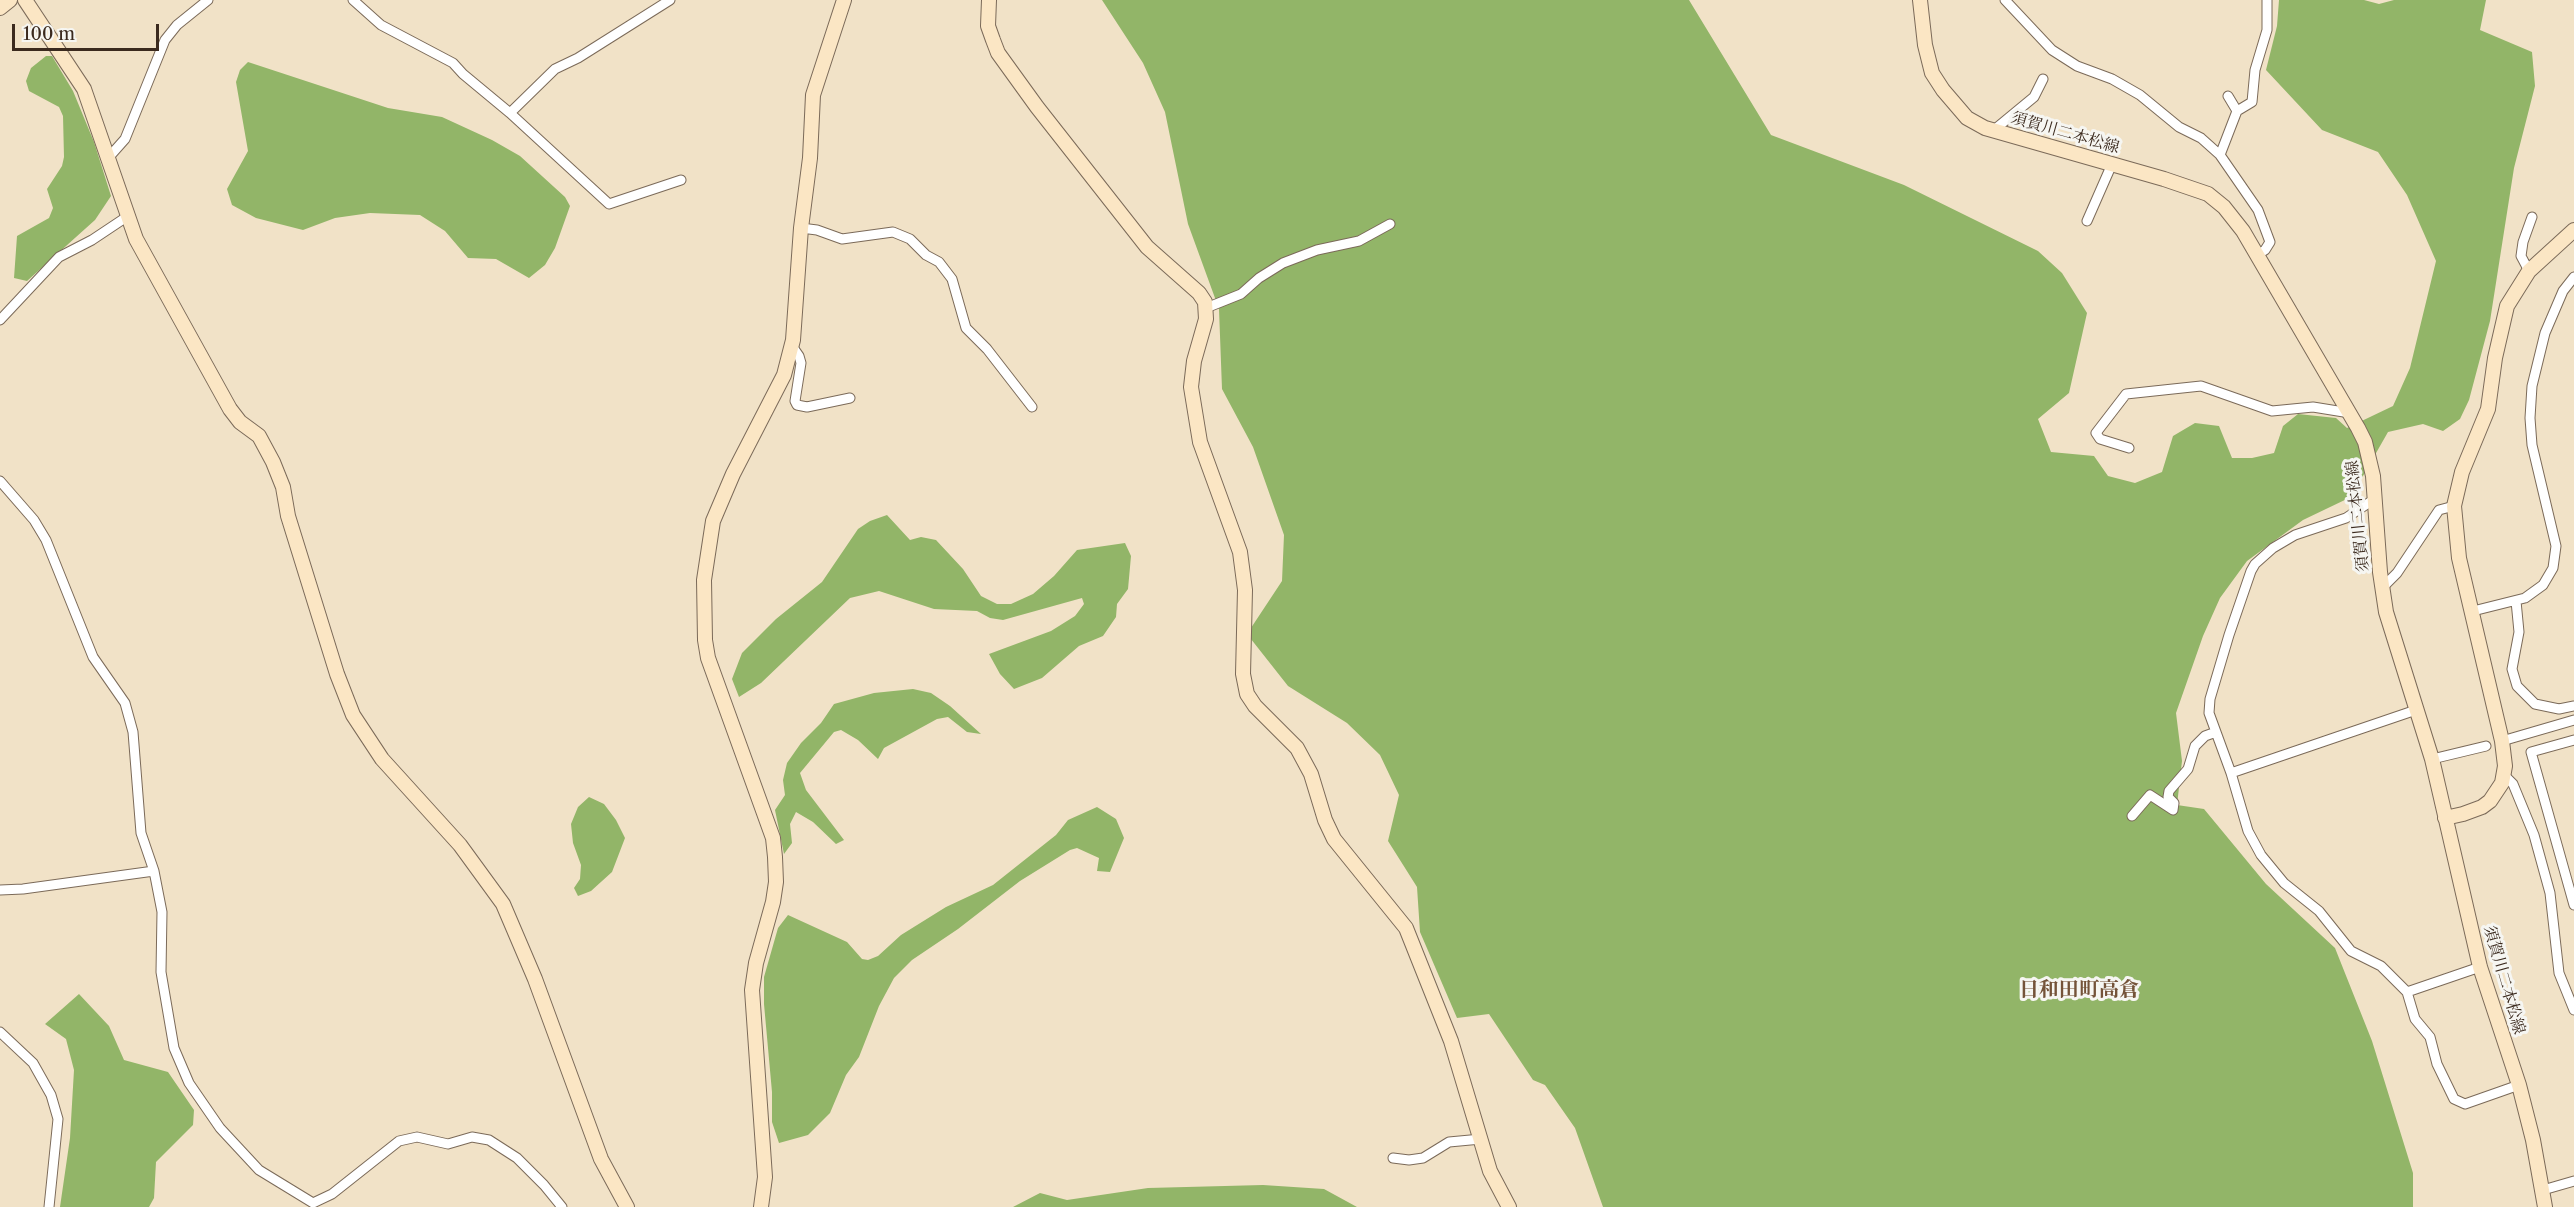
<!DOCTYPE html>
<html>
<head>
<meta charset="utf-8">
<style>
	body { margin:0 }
	#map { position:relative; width:2574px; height:1207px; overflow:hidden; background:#f1e2c7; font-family:"Libre Caslon Text",serif }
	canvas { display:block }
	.scale { position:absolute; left:12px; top:24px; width:147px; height:27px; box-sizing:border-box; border:3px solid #3b2a1e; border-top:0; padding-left:8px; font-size:18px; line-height:21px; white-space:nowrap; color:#3b2a1e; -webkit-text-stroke:4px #f6f6f2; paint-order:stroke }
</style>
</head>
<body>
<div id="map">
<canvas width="2574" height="1207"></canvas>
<div class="scale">100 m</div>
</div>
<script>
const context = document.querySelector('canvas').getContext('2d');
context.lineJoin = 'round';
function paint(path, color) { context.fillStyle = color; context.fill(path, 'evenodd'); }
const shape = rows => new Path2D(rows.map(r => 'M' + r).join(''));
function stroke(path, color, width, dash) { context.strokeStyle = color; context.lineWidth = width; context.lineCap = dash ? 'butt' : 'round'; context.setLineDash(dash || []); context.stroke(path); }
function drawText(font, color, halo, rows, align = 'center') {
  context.font = font + ' "Libre Caslon Text","Noto Serif JP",serif'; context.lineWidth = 6; context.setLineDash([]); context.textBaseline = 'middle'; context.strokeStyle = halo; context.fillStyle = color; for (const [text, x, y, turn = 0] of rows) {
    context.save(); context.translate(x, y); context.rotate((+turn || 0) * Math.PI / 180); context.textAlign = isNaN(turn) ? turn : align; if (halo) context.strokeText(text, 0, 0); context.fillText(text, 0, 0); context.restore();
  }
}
const forest = shape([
	[1102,0,1689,0,1771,135,1904,185,2038,251,2062,273,2087,313,2069,393,2038,419,2051,452,2094,456,2108,476,2135,483,2162,472,2173,436,2195,423,2219,426,2232,458,2252,458,2274,453,2283,426,2298,414,2336,418,2347,428,2393,406,2410,368,2436,261,2407,195,2378,152,2322,130,2266,70,2277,26,2279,0,2364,0,2379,4,2394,0,2486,0,2480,30,2532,52,2535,86,2514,168,2490,321,2469,400,2460,419,2443,431,2423,424,2388,432,2351,497,2303,520,2247,561,2220,598,2203,636,2176,713,2182,761,2177,805,2204,809,2266,884,2335,948,2372,1041,2413,1173,2413,1207,1603,1207,1575,1128,1545,1085,1533,1080,1489,1014,1457,1018,1420,932,1417,887,1388,841,1399,795,1380,755,1347,723,1288,686,1247,634,1282,581,1284,535,1253,447,1222,389,1219,309,1188,224,1165,112,1143,63],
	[46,56,52,56,73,91,94,142,111,196,95,220,27,281,14,278,17,236,49,218,53,208,47,189,62,166,64,157,63,116,59,107,29,91,26,81,31,68],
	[248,62,388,108,442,117,492,140,520,156,565,197,570,206,555,248,545,265,529,278,496,259,468,258,445,231,420,215,370,213,335,218,303,230,256,218,232,205,227,189,248,151,236,82,240,70],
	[887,515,910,540,921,537,936,540,963,569,981,596,997,604,1011,604,1033,594,1054,576,1077,550,1125,543,1131,556,1128,589,1117,604,1116,617,1103,636,1079,646,1042,678,1014,689,1000,674,989,654,1051,631,1075,616,1084,604,1082,598,1003,620,990,618,977,611,934,609,879,591,850,598,761,683,739,697,732,679,742,653,776,619,822,582,858,529,870,521],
	[913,689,931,693,950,706,981,734,967,732,948,717,937,719,884,748,878,759,858,740,841,730,834,732,800,773,806,790,844,840,836,844,813,822,796,812,790,824,792,843,784,854,775,810,785,795,783,780,787,763,801,743,821,723,834,704,874,693],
	[589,797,604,804,616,820,625,838,612,872,591,891,578,896,574,888,580,879,581,865,573,843,571,824,578,807],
	[1097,807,1116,819,1124,838,1110,872,1097,871,1099,858,1077,848,1070,850,1020,881,958,929,912,960,894,978,879,1006,859,1057,846,1075,830,1113,808,1135,779,1143,772,1122,772,1092,764,1004,764,977,778,928,788,915,847,942,862,959,868,960,878,956,901,935,946,907,993,885,1056,835,1068,820],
	[79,994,109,1026,124,1060,168,1072,194,1110,193,1125,156,1162,154,1198,149,1207,60,1207,70,1138,74,1070,66,1039,45,1024],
	[1263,1185,1324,1189,1357,1207,1013,1207,1040,1193,1067,1200,1148,1188]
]);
const street = shape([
	[353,0,381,25,453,63,463,74,510,113,555,69,578,58,670,0],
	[2005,0,2052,50,2077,66,2112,79,2140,95,2179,127,2201,138,2220,155,2258,210,2270,242,2265,250,2257,255],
	[2237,111,2252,102,2255,70,2267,30,2267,0],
	[510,113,609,204,681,180],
	[1994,130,2034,97,2043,79],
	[2220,155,2237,111,2228,96],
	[109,157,125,139,165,40,177,25,208,0],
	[2087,221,2112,164],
	[801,228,817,230,842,239,893,232,910,239,926,255,939,262,952,279,966,328,987,349,1032,407],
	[2529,271,2521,256,2523,242,2532,217],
	[1206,308,1241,294,1259,278,1283,263,1317,250,1359,241,1390,224],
	[0,320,59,257,92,240,128,216],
	[792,346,799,356,801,363,795,401,797,405,807,407,850,398],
	[2129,448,2100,439,2096,433,2126,394,2201,386,2272,411,2313,407,2350,413],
	[0,481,34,520,46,540,93,657,125,703,133,732,141,833,154,871,162,912,161,972,174,1048,189,1083,220,1128,259,1170,313,1203,332,1194,399,1141,417,1137,448,1144,472,1137,489,1140,517,1158,544,1185,562,1207],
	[2376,498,2346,518,2295,535,2273,548,2255,564,2251,571,2229,635,2210,699,2209,713,2231,773,2248,831,2261,855,2284,883,2319,911,2351,951,2381,966,2407,992,2415,1019,2430,1037,2437,1064,2454,1099,2465,1104,2519,1085],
	[2383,587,2397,573,2439,510,2454,506],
	[2516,601,2519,632,2512,669,2517,686,2535,704,2559,709,2574,706],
	[2473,611,2525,598,2543,585,2553,568,2556,546,2532,445,2530,418,2532,386,2545,333,2563,291,2574,277],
	[2574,740,2531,752,2574,905],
	[2502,741,2574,720],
	[2432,759,2486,746],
	[2231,773,2416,710],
	[2504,775,2513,784,2534,835,2550,893,2559,973,2574,1010],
	[2132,816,2150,795,2173,810,2174,803,2168,797,2169,791,2188,769,2195,746,2205,736,2216,732],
	[0,890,23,889,154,871],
	[2407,992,2480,967],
	[0,1032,33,1063,51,1095,58,1119,49,1207],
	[1393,1158,1409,1160,1423,1158,1449,1142,1481,1139],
	[2543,1190,2574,1181]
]);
const secondary = shape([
	[25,0,84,89,136,239,230,409,240,422,259,436,273,462,283,487,288,516,337,674,353,715,382,759,460,845,503,904,535,979,601,1159,627,1207],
	[989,0,988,26,993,40,998,53,1037,107,1147,247,1199,293,1205,302,1206,319,1194,361,1191,387,1200,442,1240,552,1245,590,1243,674,1247,694,1255,706,1297,748,1311,774,1325,820,1334,839,1406,928,1451,1041,1490,1171,1509,1207],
	[1920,0,1925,45,1932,73,1943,90,1967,118,1985,128,2164,179,2208,194,2224,207,2243,231,2358,428,2365,442,2373,476,2380,572,2386,612,2432,759,2480,967,2519,1085,2533,1140,2545,1207],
	[0,8,10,0],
	[2445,818,2463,814,2482,807,2490,801,2502,783,2505,766,2502,741,2459,558,2454,506,2462,472,2488,409,2495,358,2507,306,2529,271,2574,230],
	[761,1207,765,1177,752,990,756,963,773,902,776,882,775,857,773,838,708,658,705,640,704,580,713,521,733,474,784,375,793,340,801,228,810,158,813,95,844,0]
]);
const streetNames = [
	["須賀川二本松線",2065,133,16],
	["須賀川二本松線",2358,516,-96],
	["須賀川二本松線",2504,980,74]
];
const quarterNames = [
	["日和田町高倉",2079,990]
];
paint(forest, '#92b568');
stroke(street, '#7b6a59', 11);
stroke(secondary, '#7b6a59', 16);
stroke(street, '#fff', 9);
stroke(secondary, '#fbe6c4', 14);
drawText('16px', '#3b2a1e', '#f6f6f2', streetNames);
drawText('bold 20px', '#745339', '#f6f6f2', quarterNames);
</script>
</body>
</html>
